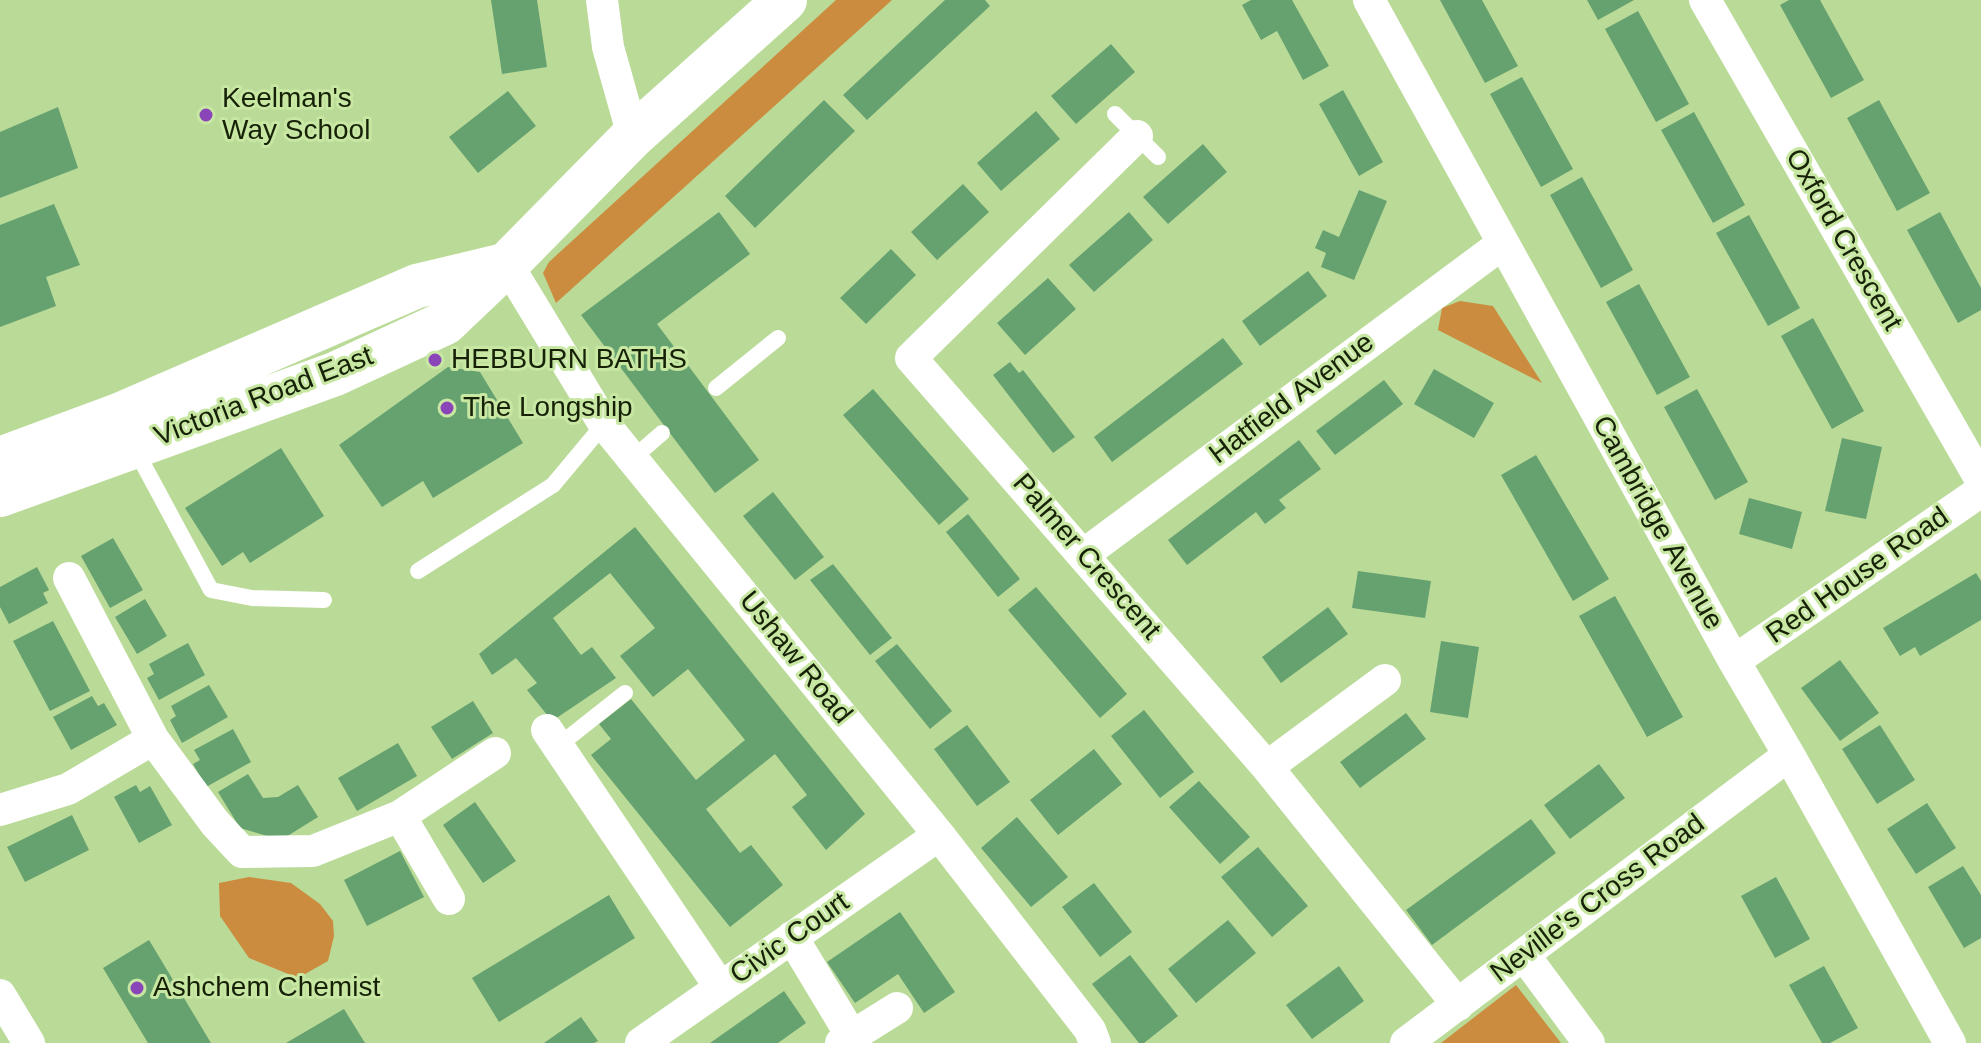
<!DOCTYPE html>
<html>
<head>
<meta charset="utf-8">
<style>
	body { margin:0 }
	canvas { display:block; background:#bada97 }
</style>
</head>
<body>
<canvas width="1981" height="1043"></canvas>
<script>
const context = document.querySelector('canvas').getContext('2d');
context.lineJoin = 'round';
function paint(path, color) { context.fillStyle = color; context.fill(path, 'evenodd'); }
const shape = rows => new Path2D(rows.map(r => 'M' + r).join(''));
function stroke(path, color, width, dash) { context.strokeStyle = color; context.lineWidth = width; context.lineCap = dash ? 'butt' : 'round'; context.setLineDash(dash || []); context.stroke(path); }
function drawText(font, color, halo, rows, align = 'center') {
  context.font = font + ' Arial,sans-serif'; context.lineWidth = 6; context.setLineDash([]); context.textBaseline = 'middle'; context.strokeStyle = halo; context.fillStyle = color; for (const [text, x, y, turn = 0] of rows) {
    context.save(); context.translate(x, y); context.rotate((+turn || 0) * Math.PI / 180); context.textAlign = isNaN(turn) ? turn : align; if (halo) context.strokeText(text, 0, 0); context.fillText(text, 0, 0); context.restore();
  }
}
const green = shape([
	[836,0,892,0,556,303,543,273,549,262],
	[1460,301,1493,306,1542,383,1438,330,1442,308],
	[249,877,291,883,320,904,333,921,334,936,328,961,298,978,249,958,220,916,219,883],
	[1516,985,1561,1043,1441,1043]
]);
const building = shape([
	[491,0,537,0,547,67,502,74],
	[945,0,985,0,990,6,867,120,843,95],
	[1251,0,1292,0,1329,66,1303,80,1277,31,1261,40,1242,5],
	[1440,0,1482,0,1518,66,1485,83],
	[1587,0,1634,0,1598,20],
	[1789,0,1820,0,1864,80,1831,98,1780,5],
	[1638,11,1689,104,1656,122,1605,29],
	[1111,44,1135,72,1076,124,1051,96],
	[1522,77,1573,169,1541,187,1490,94],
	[1343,90,1383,162,1359,176,1319,104],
	[508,91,536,126,478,173,449,137],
	[824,100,855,131,755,228,725,196],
	[1879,100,1930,193,1897,211,1847,118],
	[58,107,78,168,0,198,0,132],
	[1036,111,1060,139,1001,191,977,163],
	[1694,112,1745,205,1713,223,1661,130],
	[1203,144,1227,172,1168,224,1143,197],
	[1582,177,1633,270,1601,288,1550,195],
	[963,184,989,212,937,260,911,232],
	[1359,190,1387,201,1354,280,1321,267,1326,253,1315,248,1323,230,1339,237],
	[54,204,80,265,46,277,56,306,0,327,0,225],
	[719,212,750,254,657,324,759,460,715,493,581,315],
	[1129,212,1153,240,1094,292,1069,265],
	[1940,212,1981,288,1981,310,1958,323,1907,230],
	[1749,215,1800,308,1768,326,1716,233],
	[891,249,916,275,866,324,840,298],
	[1308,271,1327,296,1260,346,1242,321],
	[1048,278,1076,309,1025,355,997,323],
	[1639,284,1690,377,1657,395,1606,302],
	[1813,318,1864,411,1832,429,1781,336],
	[1223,338,1243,364,1112,462,1094,437],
	[1010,362,1019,373,1023,370,1075,437,1053,453,993,375],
	[448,367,480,372,523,443,433,498,423,481,382,507,339,445],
	[1434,369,1494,403,1474,438,1414,404],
	[1384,380,1403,404,1335,455,1316,431],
	[873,389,969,499,939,525,843,415],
	[1697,389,1748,482,1715,500,1664,407],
	[1842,438,1882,447,1866,519,1825,511],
	[1299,440,1321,469,1279,500,1286,508,1265,524,1256,512,1187,565,1168,540],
	[281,448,324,516,250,563,243,552,222,566,185,508],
	[1536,455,1609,579,1573,601,1501,475],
	[773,492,824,557,795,580,743,516],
	[1749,498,1802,512,1792,549,1739,534],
	[968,514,1020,579,998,597,946,532],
	[635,527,865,814,826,850,792,807,807,795,775,754,706,809,740,853,751,845,783,885,730,927,591,755,611,739,599,724,631,699,696,780,745,740,688,669,653,697,620,656,655,628,610,573,553,618,581,655,592,647,616,678,552,721,527,690,537,683,516,658,492,675,479,654],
	[113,538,143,590,110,608,81,556],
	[833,564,892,638,870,655,810,580],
	[37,567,49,590,43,593,48,603,9,624,0,607,0,587],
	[1358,571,1431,581,1425,618,1352,608],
	[1976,573,1981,581,1981,620,1920,656,1915,647,1900,656,1883,628],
	[1036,587,1127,694,1100,718,1008,610],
	[1615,596,1683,717,1647,737,1579,616],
	[145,599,167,636,137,654,115,617],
	[1328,607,1348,634,1281,683,1262,657],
	[53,621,90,691,50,711,13,641],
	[1441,641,1479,647,1468,718,1430,712],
	[188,643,205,675,159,700,147,678,154,674,149,664],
	[897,644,952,711,930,729,875,661],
	[1840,660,1879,713,1840,741,1801,688],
	[209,685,228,717,182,743,170,720,176,716,171,706],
	[92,696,98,706,104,703,117,725,71,750,53,717],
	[473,701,493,733,452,759,431,727],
	[1144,710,1194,772,1160,798,1111,736],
	[1406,713,1426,739,1360,788,1340,762],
	[967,725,1010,782,977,806,934,749],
	[1880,725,1915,780,1877,804,1842,749],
	[233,729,251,762,206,787,193,764,200,760,194,750],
	[398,743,417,776,357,811,338,778],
	[1094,749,1122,784,1058,835,1030,800],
	[1599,764,1625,798,1570,839,1544,805],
	[248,774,263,798,278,797,298,785,318,817,281,840,240,828,218,792],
	[1199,781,1250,837,1220,864,1169,807],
	[136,785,140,792,150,786,172,825,139,843,114,797],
	[475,802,516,861,483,883,443,825],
	[1927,803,1956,848,1916,874,1887,829],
	[72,815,89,850,25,882,7,847],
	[1017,817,1068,877,1031,907,981,848],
	[1531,819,1556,853,1432,945,1406,910],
	[1258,847,1308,906,1272,937,1221,877],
	[400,851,424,897,367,926,344,880],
	[1963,866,1981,895,1981,938,1964,948,1928,887],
	[1776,877,1810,939,1775,958,1741,896],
	[1094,883,1132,932,1100,957,1062,907],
	[609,895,635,938,499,1022,472,978],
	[900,912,955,992,924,1013,898,974,855,1003,827,962],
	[1228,920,1256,953,1196,1003,1168,969],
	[149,940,211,1043,148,1043,103,968],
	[1130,955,1178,1016,1144,1043,1139,1043,1092,984],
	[1339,966,1364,1001,1312,1039,1286,1005],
	[1824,966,1858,1028,1830,1043,1822,1043,1789,985],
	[784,991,806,1023,778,1043,710,1043],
	[344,1009,365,1043,286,1043],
	[581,1017,598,1041,594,1043,544,1043]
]);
const service = shape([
	[1115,114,1158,157],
	[716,388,778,338],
	[135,449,211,590,252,598,324,600],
	[632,459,662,433],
	[418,571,553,485,604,424],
	[558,746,625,693]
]);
const minor = shape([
	[602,0,608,47,633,136],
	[1369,0,1734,661,1789,755,1950,1043],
	[1705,0,1981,480],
	[1137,136,911,358,1267,767,1458,1005],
	[507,264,604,424,939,835,1090,1030,1095,1043],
	[1083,555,1502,244],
	[69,578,153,739,215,823,242,852,313,851,400,816,495,753],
	[1734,661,1981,491],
	[547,730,720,987],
	[1267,767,1385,680],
	[0,810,68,789,153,739],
	[400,816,449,899],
	[792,937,851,1035],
	[1524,955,1589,1043],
	[0,995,29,1043],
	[641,1043,939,835],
	[841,1043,897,1008],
	[1406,1043,1789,755]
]);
const primary = shape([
	[0,459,119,415,417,286,505,265],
	[0,495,335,374,445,323,507,264,633,136,785,0]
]);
const markers = [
	[206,115,8,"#8a45b9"],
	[435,360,8,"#8a45b9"],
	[447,408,8,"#8a45b9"],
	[137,988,8,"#8a45b9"]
];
const poiNames = [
	["Keelman's",222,99],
	["Way School",222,131],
	["HEBBURN BATHS",451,360],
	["The Longship",463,408],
	["Ashchem Chemist",153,988]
];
const streetNames = [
	["Oxford Crescent",1843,240,60],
	["Victoria Road East",264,397,-21],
	["Hatfield Avenue",1292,399,-37],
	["Cambridge Avenue",1657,523,61],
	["Palmer Crescent",1086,557,49],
	["Red House Road",1858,576,-35],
	["Ushaw Road",795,658,51],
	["Neville's Cross Road",1598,899,-37],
	["Civic Court",790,939,-35]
];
paint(green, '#cb8c3f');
paint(building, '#66a170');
stroke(service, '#fff', 16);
stroke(minor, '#fff', 32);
stroke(primary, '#fff', 44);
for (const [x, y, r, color] of markers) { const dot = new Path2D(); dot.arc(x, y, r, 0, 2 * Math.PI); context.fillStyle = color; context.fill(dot); stroke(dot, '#c7e7a3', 3); }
drawText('28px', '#162107', '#c7e7a3', poiNames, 'left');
drawText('28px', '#162107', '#c7e7a3', streetNames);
</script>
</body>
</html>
